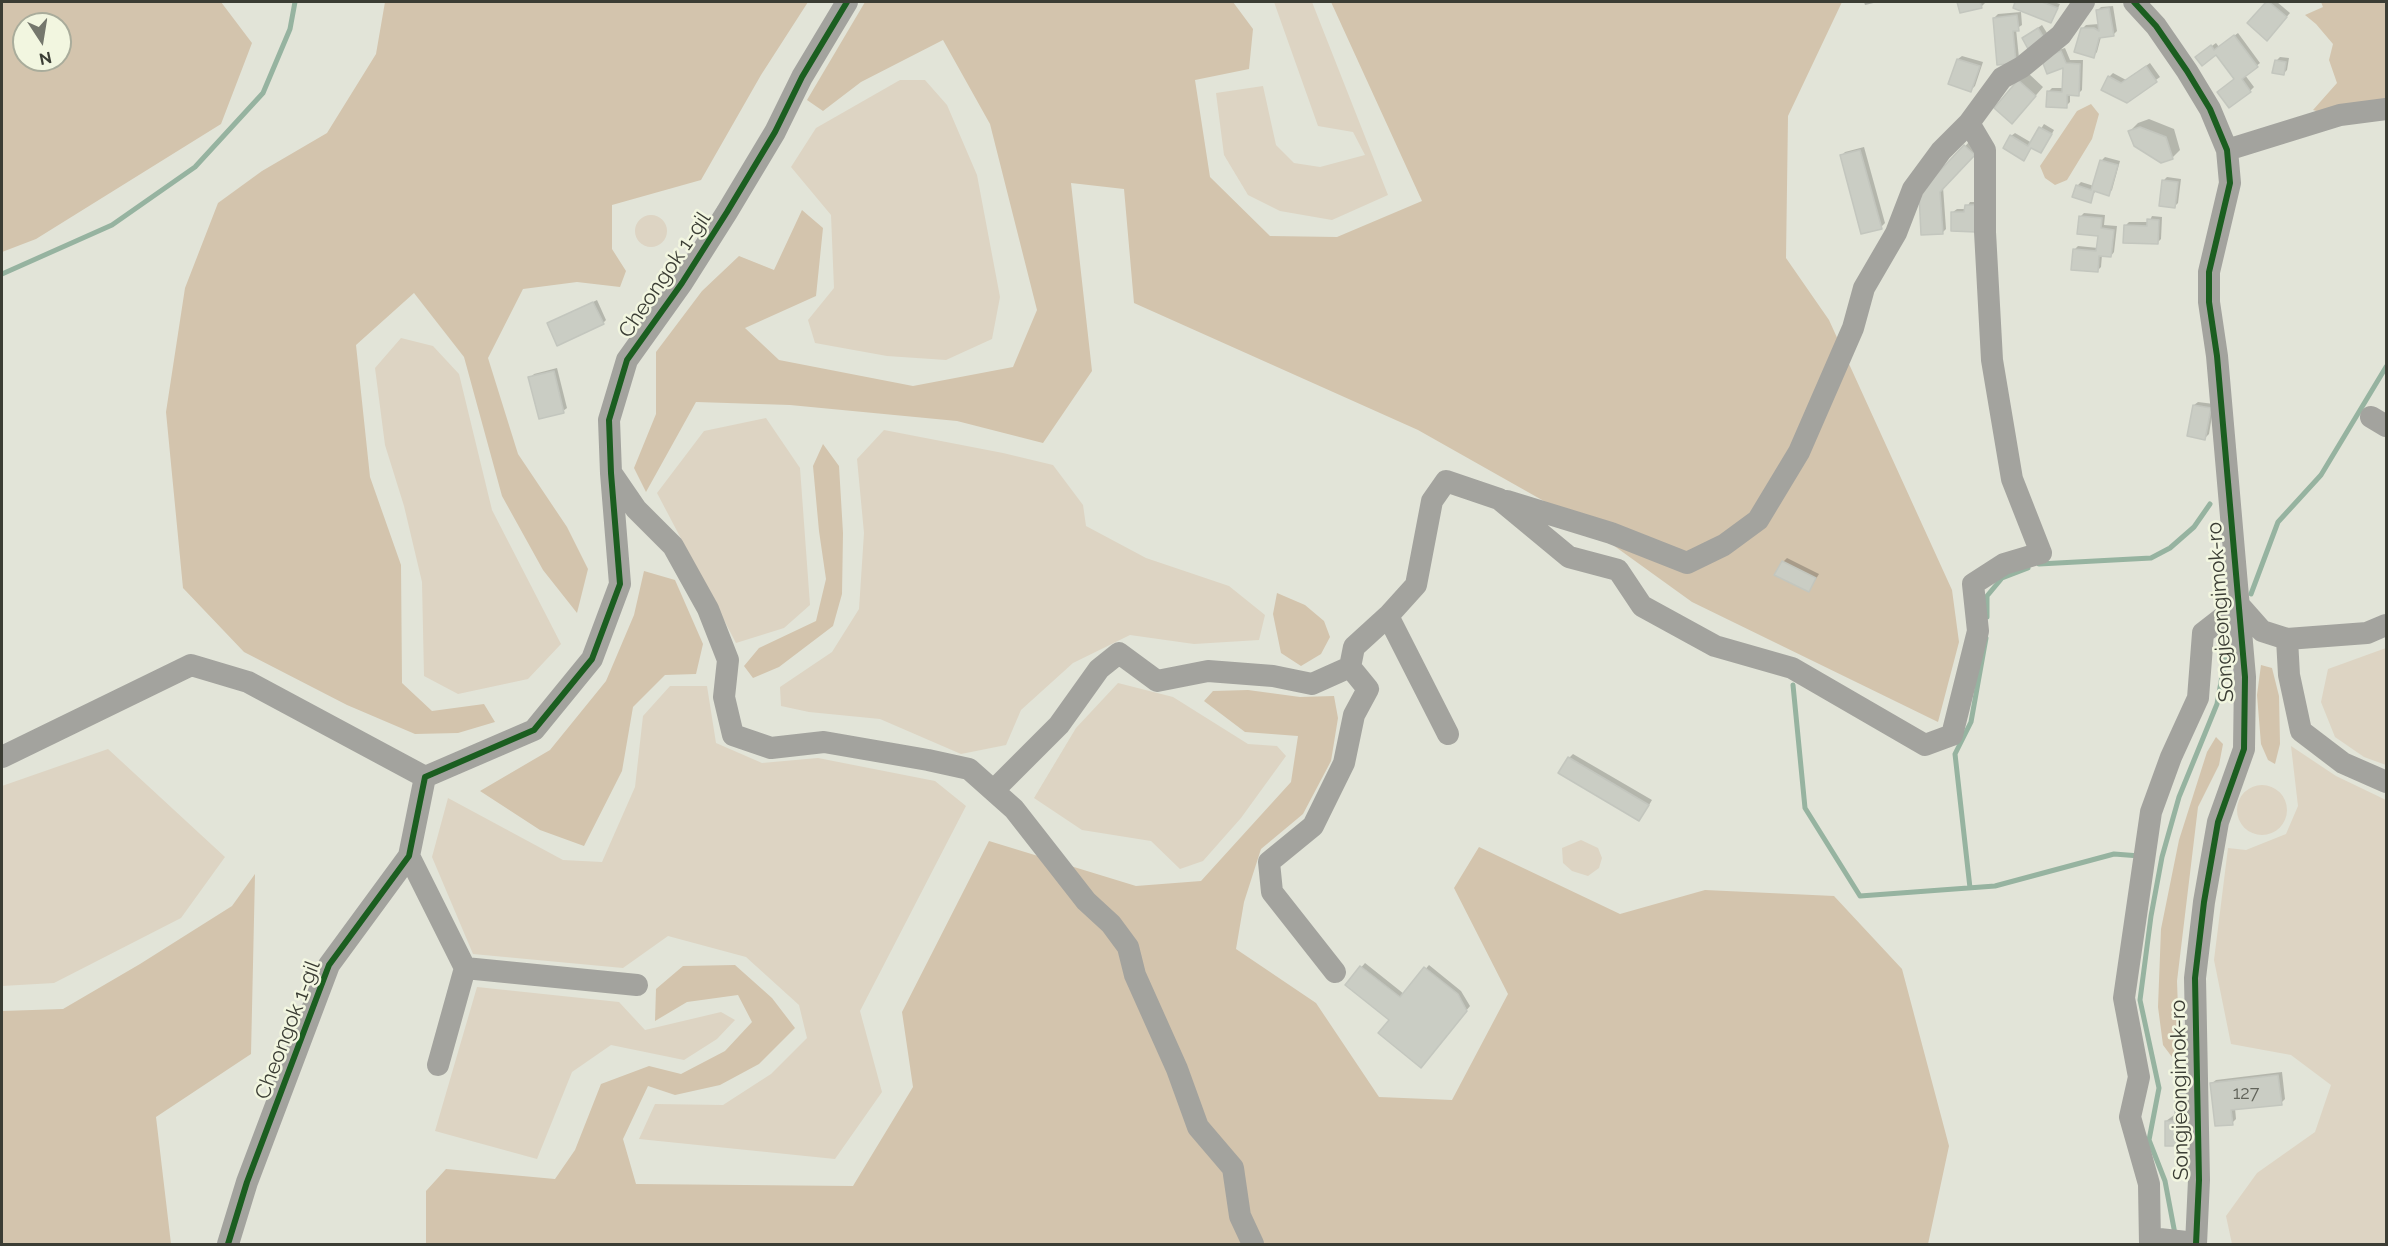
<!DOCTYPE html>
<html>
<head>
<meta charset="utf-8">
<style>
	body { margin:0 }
	#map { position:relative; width:2388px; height:1246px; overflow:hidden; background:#e2e4d8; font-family:Raleway,sans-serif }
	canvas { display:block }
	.frame { position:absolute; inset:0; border:3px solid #3b3d34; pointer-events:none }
	.north { position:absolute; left:12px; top:12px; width:60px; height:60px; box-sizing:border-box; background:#f2f6e0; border:2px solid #a9ac9b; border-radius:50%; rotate:168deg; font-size:16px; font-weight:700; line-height:24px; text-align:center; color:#3b3d34 }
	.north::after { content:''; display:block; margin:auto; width:21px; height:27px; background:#75776d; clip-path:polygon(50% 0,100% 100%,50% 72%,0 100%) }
</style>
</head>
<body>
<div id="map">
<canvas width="2388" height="1246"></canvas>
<div class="frame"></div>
<div class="north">N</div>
</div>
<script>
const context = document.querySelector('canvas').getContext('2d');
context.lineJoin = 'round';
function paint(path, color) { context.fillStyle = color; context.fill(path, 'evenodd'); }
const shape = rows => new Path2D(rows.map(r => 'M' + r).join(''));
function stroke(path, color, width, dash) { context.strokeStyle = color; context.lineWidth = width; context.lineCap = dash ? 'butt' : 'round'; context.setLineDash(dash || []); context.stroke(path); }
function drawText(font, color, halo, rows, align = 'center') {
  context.font = font + ' Raleway,sans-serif'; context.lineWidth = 5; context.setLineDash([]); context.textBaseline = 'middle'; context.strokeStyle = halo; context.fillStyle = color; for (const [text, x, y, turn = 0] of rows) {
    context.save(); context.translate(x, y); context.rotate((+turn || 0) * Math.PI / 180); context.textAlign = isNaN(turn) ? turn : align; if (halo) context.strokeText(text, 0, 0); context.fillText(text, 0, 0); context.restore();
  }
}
const green = shape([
	[1274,2,1312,2,1388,195,1332,220,1280,211,1248,195,1224,155,1216,93,1263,86,1276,145,1294,163,1320,167,1365,155,1353,132,1318,126],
	[900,80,925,80,947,105,977,175,1000,297,992,339,946,360,887,356,815,343,808,320,834,288,831,215,791,167,816,128],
	'635 231a16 16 0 1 1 32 0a16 16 0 1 1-32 0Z',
	[401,338,433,346,459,374,492,510,561,644,528,679,458,694,424,676,422,582,404,506,385,445,375,368],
	[766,418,800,468,810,605,784,628,736,643,657,493,704,431],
	[884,430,1003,453,1053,465,1083,505,1086,526,1146,558,1229,586,1265,615,1259,640,1194,644,1130,635,1073,663,1021,710,1006,745,961,754,880,719,809,712,781,706,780,687,832,652,859,609,864,533,857,459],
	[2386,648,2386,765,2364,757,2335,737,2321,702,2328,669],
	[1118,683,1173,697,1248,744,1277,746,1286,756,1241,818,1203,861,1180,869,1151,841,1082,830,1034,798,1076,728],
	[670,686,707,686,716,743,762,763,818,758,935,781,966,806,860,1011,882,1092,835,1159,639,1139,655,1104,723,1105,771,1074,807,1038,799,1005,746,957,668,936,623,968,473,954,432,857,448,798,563,860,602,862,635,787,643,716],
	[2291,746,2336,776,2386,800,2386,1244,2232,1244,2226,1216,2257,1173,2315,1132,2331,1085,2291,1055,2231,1044,2214,960,2228,848,2246,850,2286,834,2298,806],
	[108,749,225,857,181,918,54,983,2,986,2,786],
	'2237 810a25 25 0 1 1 50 0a25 25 0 1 1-50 0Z',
	[1581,840,1598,848,1602,858,1599,868,1588,876,1572,871,1563,863,1562,848],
	[477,987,619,1002,645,1030,721,1012,735,1020,717,1039,684,1060,611,1045,572,1072,537,1159,435,1131]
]);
const forest = shape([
	[2,2,221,2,252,43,221,124,36,239,2,252],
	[24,24,60,24,60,60,24,60],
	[385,2,808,2,761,75,701,180,612,205,612,249,626,271,620,287,577,282,523,289,488,358,518,454,567,527,588,569,577,613,543,570,502,496,464,357,414,293,356,345,370,477,401,565,402,683,432,711,484,704,495,722,458,733,415,734,347,705,244,652,183,588,166,412,185,288,218,203,262,171,327,133,376,54],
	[865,2,1233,2,1253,29,1249,69,1195,80,1210,177,1270,236,1337,237,1422,201,1331,2,1842,2,1788,116,1786,258,1829,320,1952,590,1959,642,1938,722,1692,602,1581,522,1418,430,1134,303,1124,189,1071,183,1092,371,1043,443,957,421,790,405,696,402,646,492,634,468,656,414,656,352,702,291,739,256,774,270,802,210,823,228,816,296,745,328,779,360,913,386,1013,367,1037,310,990,124,943,40,861,82,823,111,807,100],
	[2321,2,2386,2,2386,101,2326,114,2313,110,2337,83,2329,60,2333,44,2316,24,2305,15,2323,7],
	[2091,104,2099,114,2092,139,2067,180,2055,185,2045,178,2040,166,2077,111],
	[823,444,839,466,843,533,842,594,833,626,779,667,753,678,744,666,759,648,816,621,826,579,819,531,813,466],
	[644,571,675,580,703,644,696,674,665,675,633,707,622,771,584,846,540,830,480,791,550,750,606,681,634,615],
	[1277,593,1305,605,1324,621,1330,637,1321,654,1301,666,1281,653,1273,614],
	[2261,665,2272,668,2279,696,2280,744,2275,764,2268,760,2261,744,2257,695],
	[1248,690,1300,697,1334,696,1338,718,1331,761,1303,814,1261,849,1244,902,1236,949,1316,1003,1379,1097,1452,1100,1508,994,1454,888,1479,847,1620,914,1705,890,1834,896,1902,969,1949,1146,1928,1244,426,1244,426,1191,446,1169,555,1179,575,1150,601,1084,649,1066,681,1074,725,1051,752,1022,738,995,687,1002,655,1021,656,989,683,966,735,965,772,998,795,1028,759,1064,720,1085,675,1095,648,1086,623,1139,636,1184,853,1186,913,1087,902,1012,989,841,1136,886,1201,881,1291,782,1298,736,1245,732,1204,701,1213,691],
	[2216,737,2223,744,2219,765,2198,807,2177,981,2179,1037,2172,1057,2163,1045,2158,1007,2161,929,2179,840,2207,752],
	[255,874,251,1054,156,1117,171,1244,2,1244,2,1011,63,1009,140,964,232,906]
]);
const shadow = shape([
	[1864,2,1878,2,1865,5],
	[1959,2,1985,2,1985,3,1981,7,1961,12],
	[2017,2,2054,2,2060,4,2051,22,2015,7],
	[2268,2,2277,2,2290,13,2271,35,2249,23],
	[2113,6,2117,31,2113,35,2101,37,2097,52,2094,56,2082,29,2086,25,2099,24,2097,11,2101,7],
	[2021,12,2022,25,2016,29,2019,58,2015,62,1994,18,1998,14],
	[2042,25,2047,33,2028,46,2027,35],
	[2238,33,2260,63,2245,75,2254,87,2250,91,2235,79,2216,53,2201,54,2216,43,2219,47],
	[2065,48,2070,60,2083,60,2082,90,2078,94,2070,94,2070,102,2066,106,2048,92,2052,88,2064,88,2064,66,2046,54],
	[1962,56,1983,62,1975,86,1971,90,1950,83,1958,59],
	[2280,57,2289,58,2287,70,2283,74,2276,61],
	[2150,63,2160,77,2127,101,2109,77,2113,73,2126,80],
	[2028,73,2043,87,2020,114,2019,81],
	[2149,119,2174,129,2180,150,2172,158,2130,131,2138,123],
	[2044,124,2054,130,2044,148,2032,147,2024,159,2011,136,2015,133,2032,143],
	[1969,142,1978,150,1943,187,1946,229,1942,233,1921,194],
	[1864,147,1885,223,1881,227,1841,156,1845,152],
	[2105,157,2120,161,2112,190,2108,194,2096,190,2090,201,2077,186,2081,182,2094,186,2101,161],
	[2167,177,2181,179,2178,203,2174,207,2163,181],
	[1970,202,1980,202,1979,227,1953,212,1957,209,1966,209],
	[2084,213,2105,215,2104,225,2117,226,2114,252,2111,256,2102,255,2101,267,2097,271,2074,250,2078,246,2098,248,2099,235,2080,217],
	[2152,216,2162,217,2161,239,2157,243,2125,226,2129,222,2149,222],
	[597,300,606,320,603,323,549,324],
	[557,368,567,408,563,411,530,378,534,374],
	[2198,402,2214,404,2209,434,2205,438,2194,405],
	[1787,558,1819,574,1809,590,1783,562],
	[1573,754,1652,800,1643,815,1639,819,1569,758],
	[1365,963,1404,994,1429,965,1461,991,1470,1006,1425,1062,1391,1020,1347,984],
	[2282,1072,2285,1099,2281,1103,2235,1108,2236,1119,2232,1123,2212,1083,2216,1080],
	[2185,1081,2193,1082,2193,1136,2185,1144,2166,1121,2177,1113,2177,1090]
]);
const stream = shape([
	[2,274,112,225,195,167,263,93,290,29,295,2],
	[2039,564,2151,558,2170,548,2194,527,2210,504],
	[2251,594,2278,522,2321,475,2386,367],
	[1987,617,1987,596,2002,578,2028,568],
	[1793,685,1805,808,1860,896,1995,886,2114,854,2140,856],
	[1970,888,1955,754,1971,722,1986,638],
	[2175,1234,2165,1181,2149,1140,2159,1088,2140,1000,2151,916,2162,857,2179,797,2217,704,2227,649]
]);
const building = shape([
	[1957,2,1980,2,1982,8,1960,13,1957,2],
	[2015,2,2042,2,2058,8,2051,23,2013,8,2015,2],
	[2266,2,2269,2,2287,17,2267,41,2247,23,2266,2],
	[2109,8,2114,36,2099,38,2094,58,2074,52,2081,28,2094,28,2099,31,2096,10,2109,8],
	[2017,15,2019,31,2013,31,2016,63,1997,65,1993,18,2017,15],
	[2038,28,2044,38,2028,49,2022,38,2038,28],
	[2234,35,2258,67,2242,79,2251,92,2229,108,2217,92,2234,79,2216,55,2202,66,2195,57,2211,45,2214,50,2234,35],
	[2061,51,2066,63,2080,64,2079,96,2067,95,2067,108,2046,107,2047,91,2062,92,2063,68,2047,74,2041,58,2061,51],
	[1957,59,1980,66,1971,92,1948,84,1957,59],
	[2275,60,2286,62,2284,75,2272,73,2275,60],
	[2146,66,2157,82,2127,103,2101,90,2108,76,2121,83,2146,66],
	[2018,80,2036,96,2012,124,1994,108,2018,80],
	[2039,127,2052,134,2041,153,2031,148,2024,161,2003,148,2010,135,2028,146,2039,127],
	[2140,127,2166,137,2173,159,2161,163,2134,146,2128,131,2140,127],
	[1964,145,1975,155,1940,192,1943,234,1921,235,1919,193,1964,145],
	[1860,150,1882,229,1861,234,1840,155,1860,150],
	[2100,160,2118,165,2109,196,2094,191,2091,203,2072,197,2076,185,2091,190,2100,160],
	[2162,180,2178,182,2175,208,2159,206,2162,180],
	[1965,205,1977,205,1976,232,1951,231,1951,212,1964,212,1965,205],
	[2079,216,2102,218,2101,228,2114,230,2111,257,2099,256,2098,272,2071,270,2073,249,2096,251,2098,236,2077,234,2079,216],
	[2147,219,2159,220,2158,244,2123,243,2124,225,2147,226,2147,219],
	[593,302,604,324,557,346,547,323,593,302],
	[554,371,564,413,539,419,528,377,554,371],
	[2193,405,2211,408,2205,440,2187,436,2193,405],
	[1782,561,1816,578,1809,592,1774,575,1782,561],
	[1568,757,1649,805,1639,821,1558,773,1568,757],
	[1360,966,1400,997,1424,967,1458,994,1467,1011,1421,1068,1378,1033,1389,1020,1345,985,1360,966],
	[2278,1075,2282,1105,2231,1110,2233,1125,2215,1126,2210,1083,2278,1075],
	[2175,1089,2186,1089,2186,1146,2165,1146,2165,1121,2175,1121,2175,1089]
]);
const minor = shape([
	[2134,2,2156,26,2187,71,2210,109,2227,150,2230,183,2209,272,2209,302,2217,356,2245,677,2244,749,2218,822,2204,902,2195,978,2199,1180,2196,1244],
	[2227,150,2340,115,2386,109],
	[2371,417,2386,426],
	[612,474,636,509,673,546,708,609,728,660,724,697,733,735,771,748,824,742,928,760,969,769,1014,809,1086,901,1111,924,1128,947,1135,975,1177,1069,1198,1127,1233,1168,1240,1216,1253,1244],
	[1507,501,1611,533,1687,563,1724,545,1758,520,1799,452,1853,328,1864,288,1896,233,1913,189,1941,151,1969,123],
	[1388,616,1448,734],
	[2287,639,2289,675,2301,731,2343,763,2386,782],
	[2,757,191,665,248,682,425,777],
	[994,790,1059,725,1099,669,1119,653,1157,681,1208,671,1273,676,1312,684,1350,667],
	[409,856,465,968,637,985],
	[1335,972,1272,892,1269,862,1313,826,1344,763,1354,715,1368,689,1350,667,1354,647,1388,616,1416,585,1432,501,1446,481,1499,499,1569,557,1618,570,1642,606,1715,646,1792,668,1925,745,1952,735,1978,631,1973,584,2004,564,2041,553,2012,479,1992,360,1985,232,1985,150,1969,123,2002,78,2022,67,2061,35,2084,2],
	[438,1065,465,968],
	[2150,1238,2196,1243],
	[228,1244,247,1182,329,965,409,856,425,777,534,730,592,659,620,584,611,473,609,420,627,360,682,283,727,212,775,132,802,77,847,2],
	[2150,1244,2149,1184,2130,1117,2139,1077,2124,998,2151,812,2171,757,2198,698,2203,633,2239,605,2262,631,2287,639,2367,633,2386,625]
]);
const cycleway = shape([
	[2134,2,2156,26,2187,71,2210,109,2227,150,2230,183,2209,272,2209,302,2217,356,2245,677,2244,749,2218,822,2204,902,2195,978,2199,1180,2196,1244],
	[228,1244,247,1182,329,965,409,856,425,777,534,730,592,659,620,584,611,473,609,420,627,360,682,283,727,212,775,132,802,77,847,2]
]);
const numberNames = [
	["127",2246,1094]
];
const streetNames = [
	["Cheongok 1-gil",665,275,-56],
	["Songjeongimok-ro",2221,612,-94],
	["Cheongok 1-gil",288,1030,-69],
	["Songjeongimok-ro",2180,1090,-91]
];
paint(green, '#ddd4c3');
paint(forest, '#d3c4ad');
paint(shadow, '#0003');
stroke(stream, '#96b3a0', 5);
paint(building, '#cacdc4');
stroke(building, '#c3c6be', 1.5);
stroke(minor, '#a3a39e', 22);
stroke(cycleway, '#1b5e20', 6);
drawText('18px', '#61635a', null, numberNames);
drawText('21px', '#3b3d34', '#f2f6e0', streetNames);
</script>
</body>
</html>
